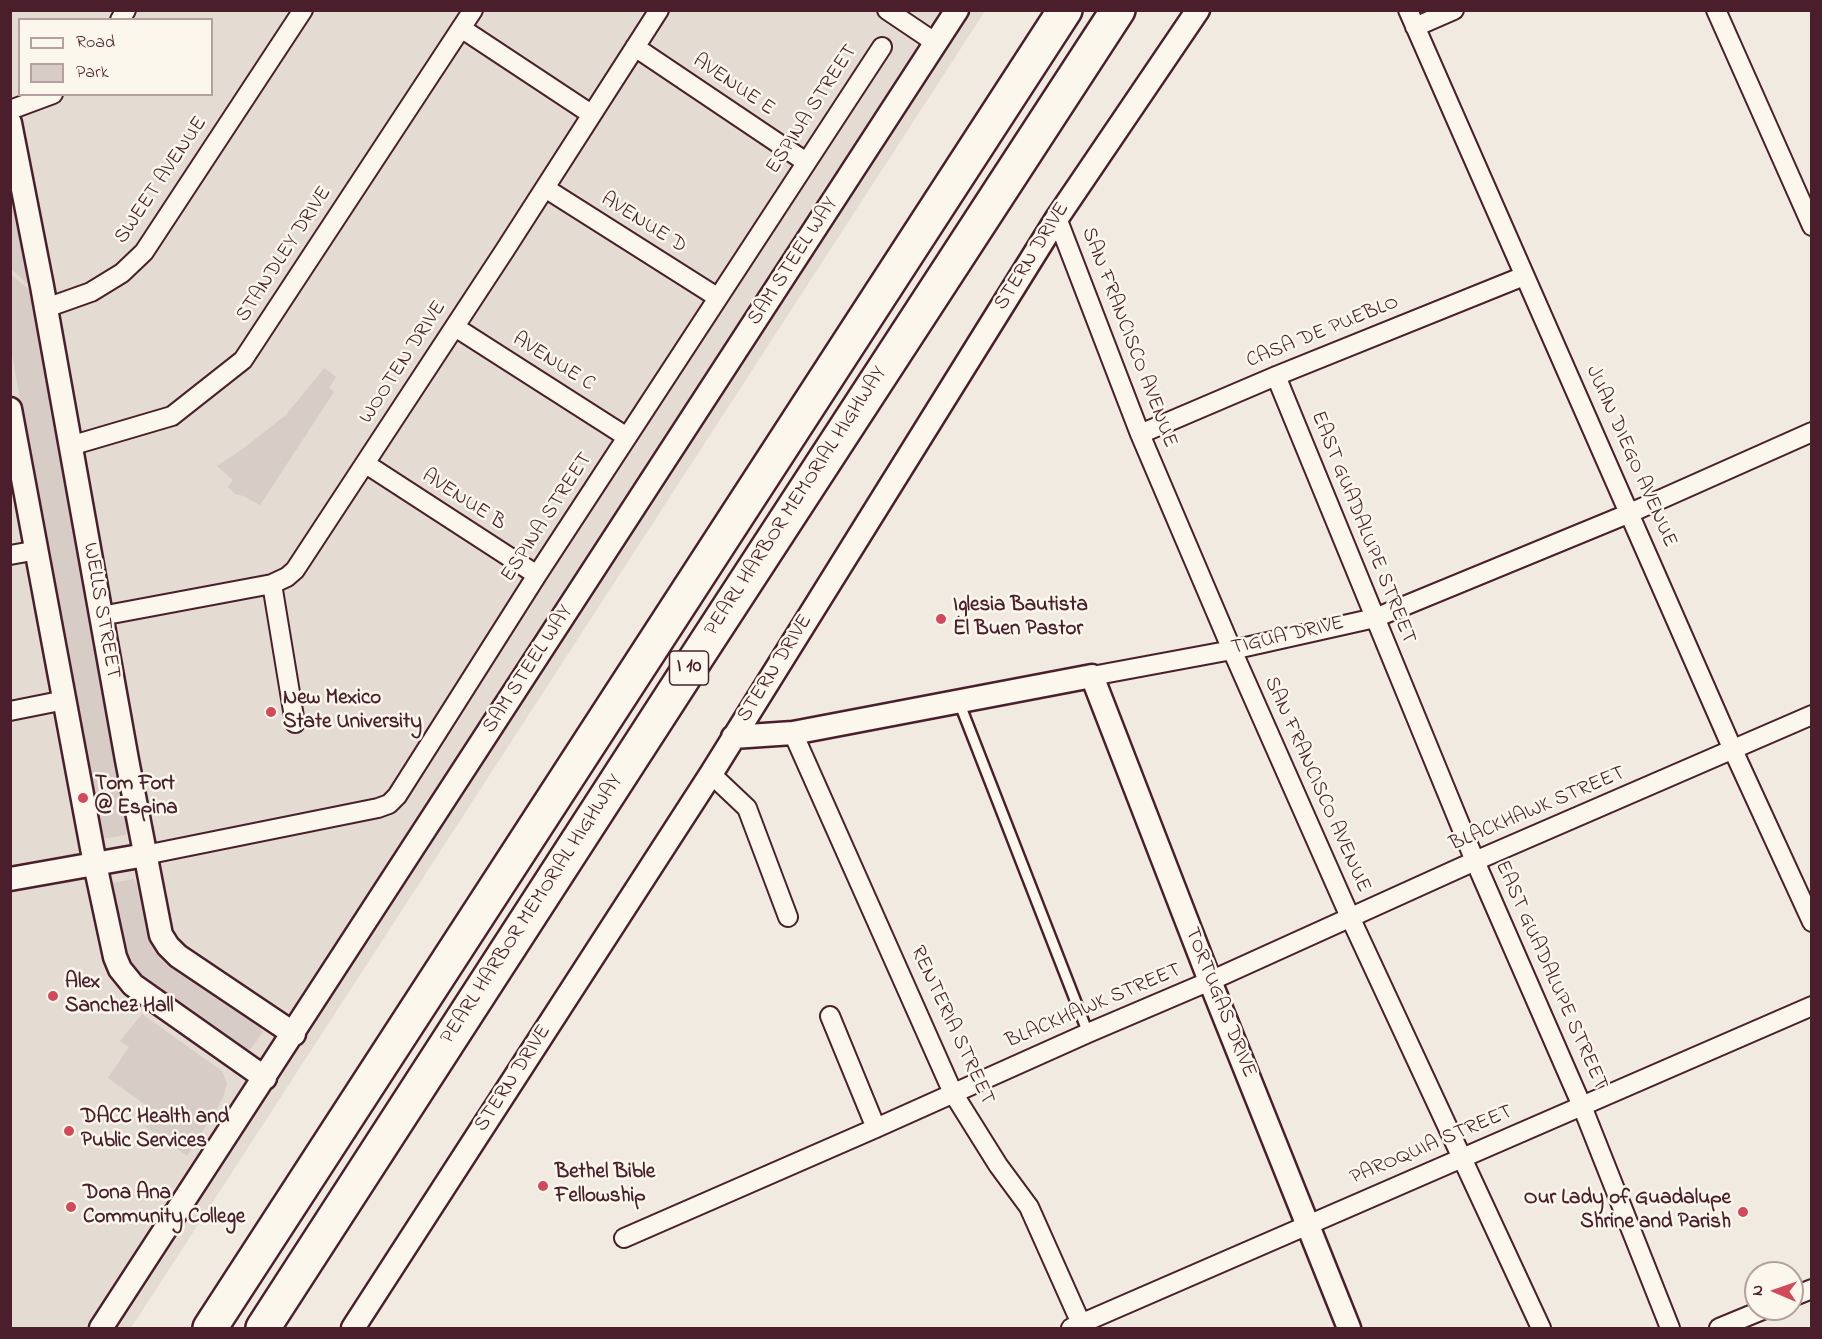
<!DOCTYPE html>
<html>
<head>
<meta charset="utf-8">
<style>
	body { margin:0 }
	#map { position:relative; width:1822px; height:1339px; overflow:hidden; background:#f0eae0; font-family:"Indie Flower",sans-serif }
	canvas { display:block }
	.frame { position:absolute; inset:0; border:12px solid #4a1f2b; pointer-events:none }
	.legend { position:absolute; left:18px; top:18px; width:195px; height:78px; box-sizing:border-box; background:#fbf7ec; border:2px solid #b4a19f; margin:0; padding:8px 10px; list-style:none; font-size:18px; color:#4a1f2b }
	.legend li { display:flex; align-items:center; gap:12px; height:30px }
	.legend b { width:30px; border:2px solid #b4a19f }
	.north { position:absolute; left:1744px; top:1261px; width:60px; height:60px; box-sizing:border-box; background:#fbf7ec; border:2px solid #b4a19f; border-radius:50%; rotate:272deg; font-size:16px; font-weight:700; line-height:24px; text-align:center; color:#4a1f2b }
	.north::after { content:''; display:block; margin:auto; width:21px; height:27px; background:#d1495b; clip-path:polygon(50% 0,100% 100%,50% 72%,0 100%) }
</style>
</head>
<body>
<div id="map">
<canvas width="1822" height="1339"></canvas>
<div class="frame"></div>
<ul class="legend">
<li><b style="height:8px;background:#fbf7ec"></b>Road</li>
<li><b style="height:16px;background:#d8ccc6"></b>Park</li>
</ul>
<div class="north">N</div>
</div>
<script>
const context = document.querySelector('canvas').getContext('2d');
context.lineJoin = 'round';
function paint(path, color) { context.fillStyle = color; context.fill(path, 'evenodd'); }
const shape = rows => new Path2D(rows.map(r => 'M' + r).join(''));
function stroke(path, color, width, dash) { context.strokeStyle = color; context.lineWidth = width; context.lineCap = dash ? 'butt' : 'round'; context.setLineDash(dash || []); context.stroke(path); }
function drawText(font, color, halo, rows, align = 'center') {
  context.font = font + ' "Indie Flower",sans-serif'; context.lineWidth = 5; context.setLineDash([]); context.textBaseline = 'middle'; context.strokeStyle = halo; context.fillStyle = color; for (const [text, x, y, turn = 0] of rows) {
    context.save(); context.translate(x, y); context.rotate((+turn || 0) * Math.PI / 180); context.textAlign = isNaN(turn) ? turn : align; if (halo) context.strokeText(text, 0, 0); context.fillText(text, 0, 0); context.restore();
  }
}
const built = shape([
	[10,11,985,11,131,1328,11,1328],
	[20,20,212,20,212,94,20,94]
]);
const green = shape([
	[11,184,29,285,11,269],
	[10,274,30,290,128,828,125,835,103,839,99,835,11,349],
	[324,368,336,377,329,388,334,392,260,505,243,496,235,494,228,487,233,480,217,466,244,448,286,415],
	[134,879,139,887,147,931,152,943,167,963,258,1023,261,1028,263,1032,250,1050,240,1048,140,977,132,968,124,955,110,888,112,883],
	[142,1014,222,1071,227,1083,223,1098,187,1156,144,1126,154,1111,108,1078,129,1047,120,1041]
]);
const service = shape([
	[959,702,1088,1033]
]);
const minor = shape([
	[887,10,936,43],
	[1408,10,1733,750,1812,922],
	[1716,10,1812,226],
	[120,20,126,10],
	[1415,27,1454,10],
	[461,28,591,114],
	[635,47,806,162],
	[10,110,53,94],
	[545,188,717,297],
	[1057,218,1140,434,1232,650,1350,917,1541,1328],
	[46,308,91,292,122,273,144,252,303,10],
	[455,327,627,437],
	[1276,376,1475,861,1582,1106,1670,1328],
	[1140,434,1276,376,1524,276],
	[70,446,172,416,243,360,473,10],
	[366,464,537,575],
	[10,555,38,550],
	[272,584,295,723],
	[101,616,272,584,287,577,295,570,505,250,659,10],
	[1092,676,1232,650,1375,618,1630,513,1812,432],
	[10,711,65,700],
	[793,733,953,1093,998,1165,1029,1207,1083,1328],
	[711,774,747,808,788,917],
	[145,855,378,808,389,804,397,796,537,575,882,47],
	[830,1016,876,1128],
	[624,1238,876,1128,1088,1033,1210,981,1475,861,1812,715],
	[1792,1297,1812,1289],
	[1071,1328,1812,1006],
	[1719,1328,1765,1309]
]);
const tertiary = shape([
	[10,123,42,286,127,760,161,935,168,946,178,956,294,1034],
	[10,409,95,864,115,957,120,969,133,985,265,1078],
	[733,737,793,733,1092,676,1210,981,1349,1328],
	[10,879,145,855],
	[101,1328,957,10],
	[353,1328,711,774,1057,218,1198,10]
]);
const motorway = shape([
	[210,1328,1065,10],
	[263,1328,689,669,1118,10]
]);
const markers = [
	[941,619,6,"#d1495b"],
	[271,712,6,"#d1495b"],
	[83,798,6,"#d1495b"],
	[53,996,6,"#d1495b"],
	[69,1131,6,"#d1495b"],
	[543,1186,6,"#d1495b"],
	[71,1207,6,"#d1495b"],
	[1743,1212,6,"#d1495b"]
];
const shields = [
	[689,668,39]
];
const shieldNames = [
	["I 10",689,668]
];
const streetNames = [
	["AVENUE E",733,86,34],
	["ESPINA STREET",813,110,-57],
	["SWEET AVENUE",162,181,-56],
	["AVENUE D",643,224,32],
	["STANDLEY DRIVE",285,255,-57],
	["STERN DRIVE",1033,257,-58],
	["SAM STEEL WAY",794,262,-57],
	["CASA DE PUEBLO",1323,333,-22],
	["SAN FRANCISCO AVENUE",1128,338,69],
	["WOOTEN DRIVE",404,363,-57],
	["AVENUE C",553,363,32],
	["JUAN DIEGO AVENUE",1630,457,66],
	["AVENUE B",463,501,33],
	["PEARL HARBOR MEMORIAL HIGHWAY",797,502,-57],
	["ESPINA STREET",548,518,-57],
	["EAST GUADALUPE STREET",1362,528,68],
	["WELLS STREET",100,611,80],
	["TIGUA DRIVE",1288,637,-13],
	["STERN DRIVE",776,669,-58],
	["SAM STEEL WAY",529,670,-57],
	["SAN FRANCISCO AVENUE",1316,785,66],
	["BLACKHAWK STREET",1538,810,-23],
	["PEARL HARBOR MEMORIAL HIGHWAY",533,910,-57],
	["EAST GUADALUPE STREET",1550,976,66],
	["TORTUGAS DRIVE",1219,1003,68],
	["BLACKHAWK STREET",1094,1007,-23],
	["RENTERIA STREET",951,1026,65],
	["STERN DRIVE",514,1079,-57],
	["PAROQUIA STREET",1432,1146,-23]
];
const poiNames = [
	["Iglesia Bautista",953,607],
	["El Buen Pastor",953,631],
	["New Mexico",283,700],
	["State University",283,724],
	["Tom Fort",95,786],
	["@ Espina",95,810],
	["Alex",65,984],
	["Sanchez Hall",65,1008],
	["DACC Health and",81,1119],
	["Public Services",81,1143],
	["Bethel Bible",555,1174],
	["Fellowship",555,1198],
	["Dona Ana",83,1195],
	["Community College",83,1219],
	["Our Lady of Guadalupe",1731,1200,"right"],
	["Shrine and Parish",1731,1224,"right"]
];
paint(built, '#e4dbd2');
paint(green, '#d8ccc6');
stroke(service, '#4a1f2b', 14);
stroke(minor, '#4a1f2b', 22);
stroke(tertiary, '#4a1f2b', 27);
stroke(motorway, '#4a1f2b', 38);
stroke(service, '#fbf7ec', 9);
stroke(minor, '#fbf7ec', 18);
stroke(tertiary, '#fbf7ec', 22);
stroke(motorway, '#fbf7ec', 33);
for (const [x, y, r, color] of markers) { const dot = new Path2D(); dot.arc(x, y, r, 0, 2 * Math.PI); context.fillStyle = color; context.fill(dot); stroke(dot, '#fbf7ec', 2); }
for (const [x, y, w] of shields) { const box = new Path2D(); box.roundRect(x - w / 2, y - 17, w, 34, 4.5); context.fillStyle = '#fbf7ec'; context.fill(box); stroke(box, '#4a1f2b', 1.5); }
drawText('bold 20px', '#4a1f2b', null, shieldNames);
drawText('21px', '#4a1f2b', '#fbf7ec', streetNames);
drawText('bold 21px', '#4a1f2b', '#fbf7ec', poiNames, 'left');
</script>
</body>
</html>
